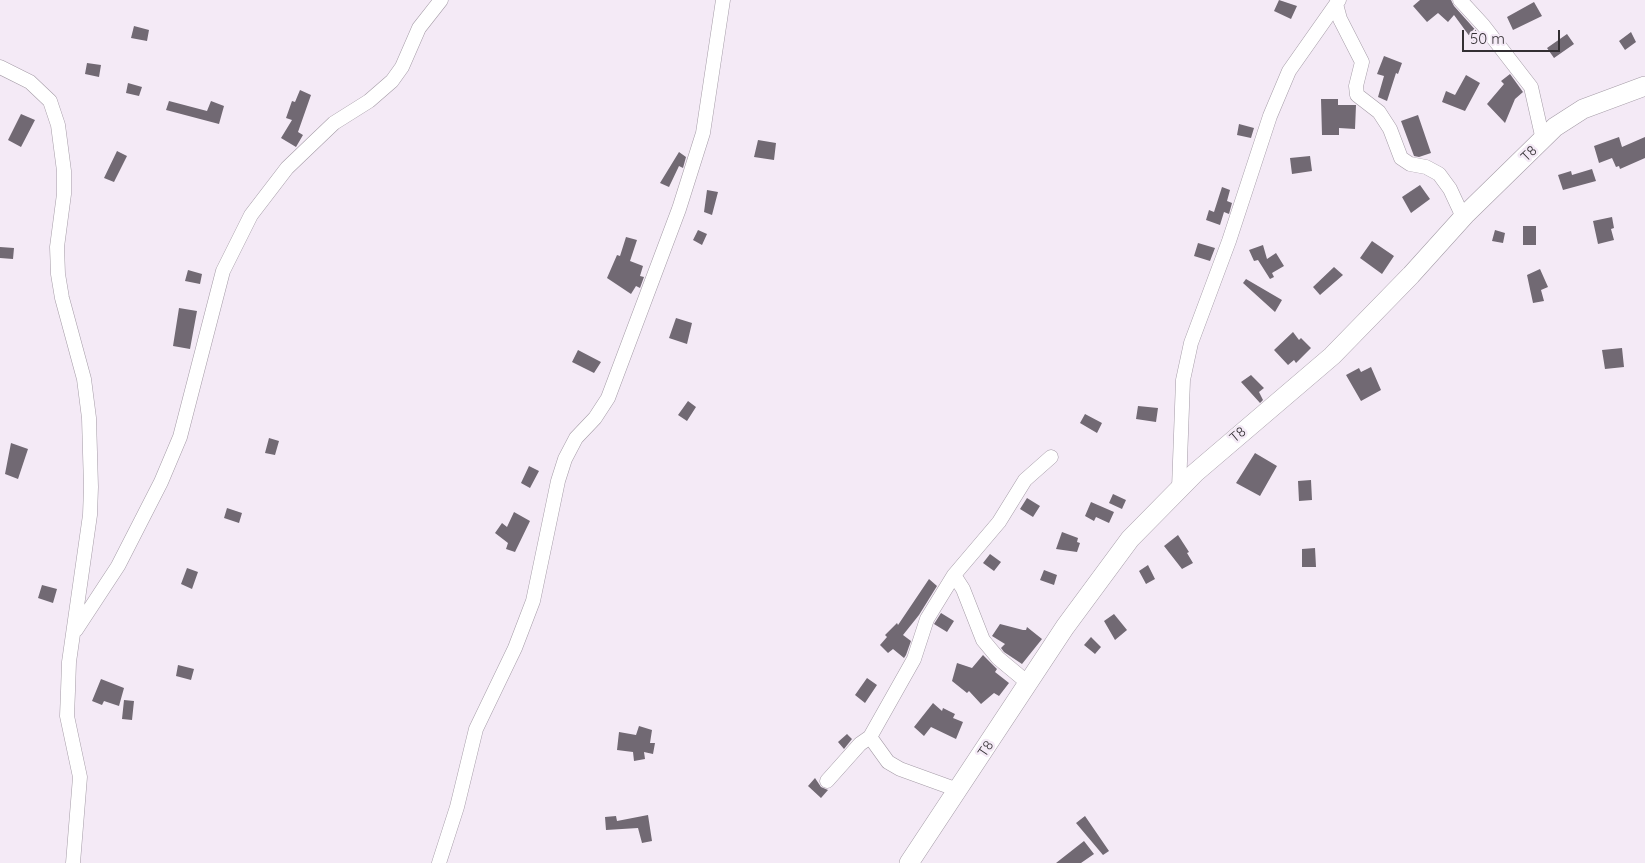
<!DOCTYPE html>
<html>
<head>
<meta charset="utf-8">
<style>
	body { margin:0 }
	#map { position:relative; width:1645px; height:863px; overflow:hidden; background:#f4eaf6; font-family:Quicksand,sans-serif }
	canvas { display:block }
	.scale { position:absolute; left:1462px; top:30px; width:98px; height:22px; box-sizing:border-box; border:2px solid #332f33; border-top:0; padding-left:6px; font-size:15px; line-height:18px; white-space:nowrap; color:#332f33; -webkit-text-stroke:4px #f4eaf6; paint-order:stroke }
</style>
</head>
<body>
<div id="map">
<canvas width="1645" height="863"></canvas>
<div class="scale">50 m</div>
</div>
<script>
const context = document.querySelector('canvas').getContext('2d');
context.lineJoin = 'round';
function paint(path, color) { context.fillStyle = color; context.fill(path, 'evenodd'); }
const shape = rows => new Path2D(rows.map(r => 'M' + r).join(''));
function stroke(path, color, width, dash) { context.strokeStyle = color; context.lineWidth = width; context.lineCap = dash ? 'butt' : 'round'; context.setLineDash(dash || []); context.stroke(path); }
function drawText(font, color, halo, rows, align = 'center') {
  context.font = font + ' Quicksand,sans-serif'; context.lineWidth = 5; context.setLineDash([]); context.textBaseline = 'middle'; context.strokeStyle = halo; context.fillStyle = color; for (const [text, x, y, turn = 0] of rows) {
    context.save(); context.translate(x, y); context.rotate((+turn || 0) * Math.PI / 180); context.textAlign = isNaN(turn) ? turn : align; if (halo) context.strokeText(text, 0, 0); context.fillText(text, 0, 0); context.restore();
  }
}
const building = shape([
	[1279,0,1297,6,1291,19,1274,11],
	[1420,0,1451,0,1454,6,1479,34,1473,41,1454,15,1448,22,1438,13,1427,22,1413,6],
	[1534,2,1542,16,1513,30,1507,17],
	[134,26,149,30,147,41,131,38],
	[1631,32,1636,42,1625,50,1619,41],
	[1567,34,1574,44,1554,58,1547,48],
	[1384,56,1402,63,1398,74,1396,73,1387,101,1378,97,1384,76,1377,74],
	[87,63,101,65,99,77,85,74],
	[1510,74,1523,92,1515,99,1505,123,1487,104,1504,84,1501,81],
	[1466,75,1480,83,1465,111,1442,102,1446,91,1455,95],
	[128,83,142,87,139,96,126,93],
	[300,90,311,95,298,132,303,135,296,147,281,138,292,120,286,118,292,101,295,102],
	[1321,99,1338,99,1338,105,1356,105,1355,129,1339,128,1339,135,1322,135],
	[169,101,207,111,211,101,224,106,219,124,166,110],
	[21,114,35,120,21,147,8,140],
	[1418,115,1431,153,1419,157,1414,156,1401,121],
	[1239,124,1254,128,1251,138,1237,135],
	[1619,137,1622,147,1645,137,1645,158,1620,169,1619,166,1616,167,1612,158,1599,163,1594,146],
	[758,140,776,143,774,160,754,157],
	[117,151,127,156,114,182,104,178],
	[679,152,686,157,683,168,679,166,669,187,660,183],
	[1310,156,1312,171,1292,174,1290,158],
	[1592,169,1596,181,1563,190,1558,175,1571,171,1572,175],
	[1420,185,1430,199,1411,213,1402,197],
	[1222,187,1230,190,1227,201,1232,203,1229,214,1224,212,1220,225,1206,220,1209,210,1214,212],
	[707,190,718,192,712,215,704,212],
	[1612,217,1614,228,1611,229,1614,240,1598,244,1593,221],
	[1523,226,1536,226,1536,245,1523,245],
	[698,230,707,234,702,245,693,240],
	[1495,230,1505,233,1503,243,1492,241],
	[626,237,637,240,630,261,643,266,640,276,644,277,640,288,636,286,631,294,607,278,617,255,620,256],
	[1372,241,1394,256,1382,274,1360,258],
	[1198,243,1215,248,1210,261,1194,256],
	[1263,245,1267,259,1276,253,1284,266,1272,273,1274,277,1270,279,1258,260,1254,261,1249,250],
	[0,247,14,248,13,259,0,258],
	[1334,267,1343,275,1320,295,1313,287],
	[1540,269,1548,287,1541,290,1544,301,1533,303,1527,275],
	[188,270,202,274,200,284,185,281],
	[1246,279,1282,300,1275,312,1243,283],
	[179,308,197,311,190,349,173,346],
	[676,318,692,323,687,344,669,338],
	[1293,332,1299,340,1301,338,1311,348,1296,363,1294,360,1288,365,1274,350],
	[1622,348,1624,367,1605,369,1602,350],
	[578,350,601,362,594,373,572,362],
	[1371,367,1381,390,1361,401,1346,375,1359,368,1361,372],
	[1251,375,1264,388,1259,392,1263,400,1260,403,1241,382],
	[688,401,696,407,687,421,678,415],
	[1138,406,1158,408,1156,422,1136,419],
	[1085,414,1102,423,1097,433,1080,423],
	[269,438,279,441,275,455,265,453],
	[11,443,28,449,18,479,5,474],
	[1255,453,1277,466,1260,496,1236,483],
	[529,466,539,471,530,488,521,483],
	[1311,480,1312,500,1299,501,1298,481],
	[1113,494,1126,500,1122,509,1109,503],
	[1027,498,1040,506,1033,517,1020,509],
	[1091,502,1114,512,1109,523,1096,517,1094,521,1085,516],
	[227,508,242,513,239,523,224,518],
	[514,512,530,521,515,552,506,549,508,543,495,533,502,523,507,527],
	[1062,532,1078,538,1077,542,1080,543,1077,552,1056,549],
	[1178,535,1189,552,1187,553,1193,563,1182,569,1164,546],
	[1315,548,1316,567,1302,567,1302,549],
	[990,554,1001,562,994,571,983,563],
	[1148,565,1155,579,1146,584,1139,571],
	[187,568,198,572,192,589,181,584],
	[1044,570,1057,575,1054,585,1040,580],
	[929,579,937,586,919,615,903,635,911,641,906,655,904,658,893,649,888,653,880,645,887,637,885,635,897,623,898,625],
	[42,585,57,589,53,603,38,598],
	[941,613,954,621,947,632,934,624],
	[1114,614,1127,630,1115,640,1104,621],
	[1000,624,1023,630,1026,630,1027,627,1042,639,1022,664,1004,652,1001,648,1005,644,992,636],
	[1091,637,1101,647,1095,654,1084,645],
	[983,655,997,669,995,672,1009,683,999,696,994,693,981,704,969,691,967,693,952,681,957,663,972,668],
	[178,665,194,669,191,680,176,676],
	[867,678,877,685,865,703,855,695],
	[101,679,124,688,119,706,104,701,102,705,92,701],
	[124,700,134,701,132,720,122,719],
	[933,703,942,711,943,708,955,714,953,718,963,722,956,739,931,727,924,736,914,727],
	[639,726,652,730,650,743,655,743,653,754,644,752,645,759,634,761,633,752,617,750,619,732,636,735],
	[847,734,852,739,844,749,838,742],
	[815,778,821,787,828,790,821,798,808,786],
	[648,815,652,841,642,843,638,828,606,830,605,817,616,816,617,821],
	[1085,816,1109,851,1103,855,1076,823],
	[1084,841,1094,854,1081,863,1056,863]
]);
const street = shape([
	[1460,0,1483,25,1531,87,1543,140],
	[1336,4,1340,19,1362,62,1356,86,1357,95,1379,112,1390,129,1401,158,1410,164,1426,167,1439,174,1450,189,1463,217],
	[0,67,30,82,50,101,58,125,64,171,64,194,57,247,58,274,62,298,84,379,89,418,91,487,90,515,69,662,68,691,67,716,80,777,73,863],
	[1179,488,1183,380,1191,343,1229,241,1270,116,1289,71,1339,0],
	[954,575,963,589,983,640,998,658,1028,683],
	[76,630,118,566,161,482,180,437,223,271,251,215,287,168,311,145,334,123,369,101,392,81,402,67,419,28,441,0],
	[870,737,888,762,900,769,958,790],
	[827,781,860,744,870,737,914,659,927,619,954,575,999,522,1025,480,1051,457],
	[439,863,457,807,476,729,515,648,533,601,558,481,565,459,576,438,595,418,608,398,679,209,703,133,723,0]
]);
const secondary = shape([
	[909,863,1065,627,1130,539,1195,473,1332,356,1411,275,1466,214,1555,127,1583,109,1645,86]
]);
const streetNames = [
	["T8",1529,154,-44],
	["T8",1238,435,-40],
	["T8",986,749,-56]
];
paint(building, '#716973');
stroke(street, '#a49ba6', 15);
stroke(secondary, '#a49ba6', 20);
stroke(street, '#fff', 14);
stroke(secondary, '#fff', 19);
drawText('14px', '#332f33', '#f4eaf6', streetNames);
</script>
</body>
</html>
